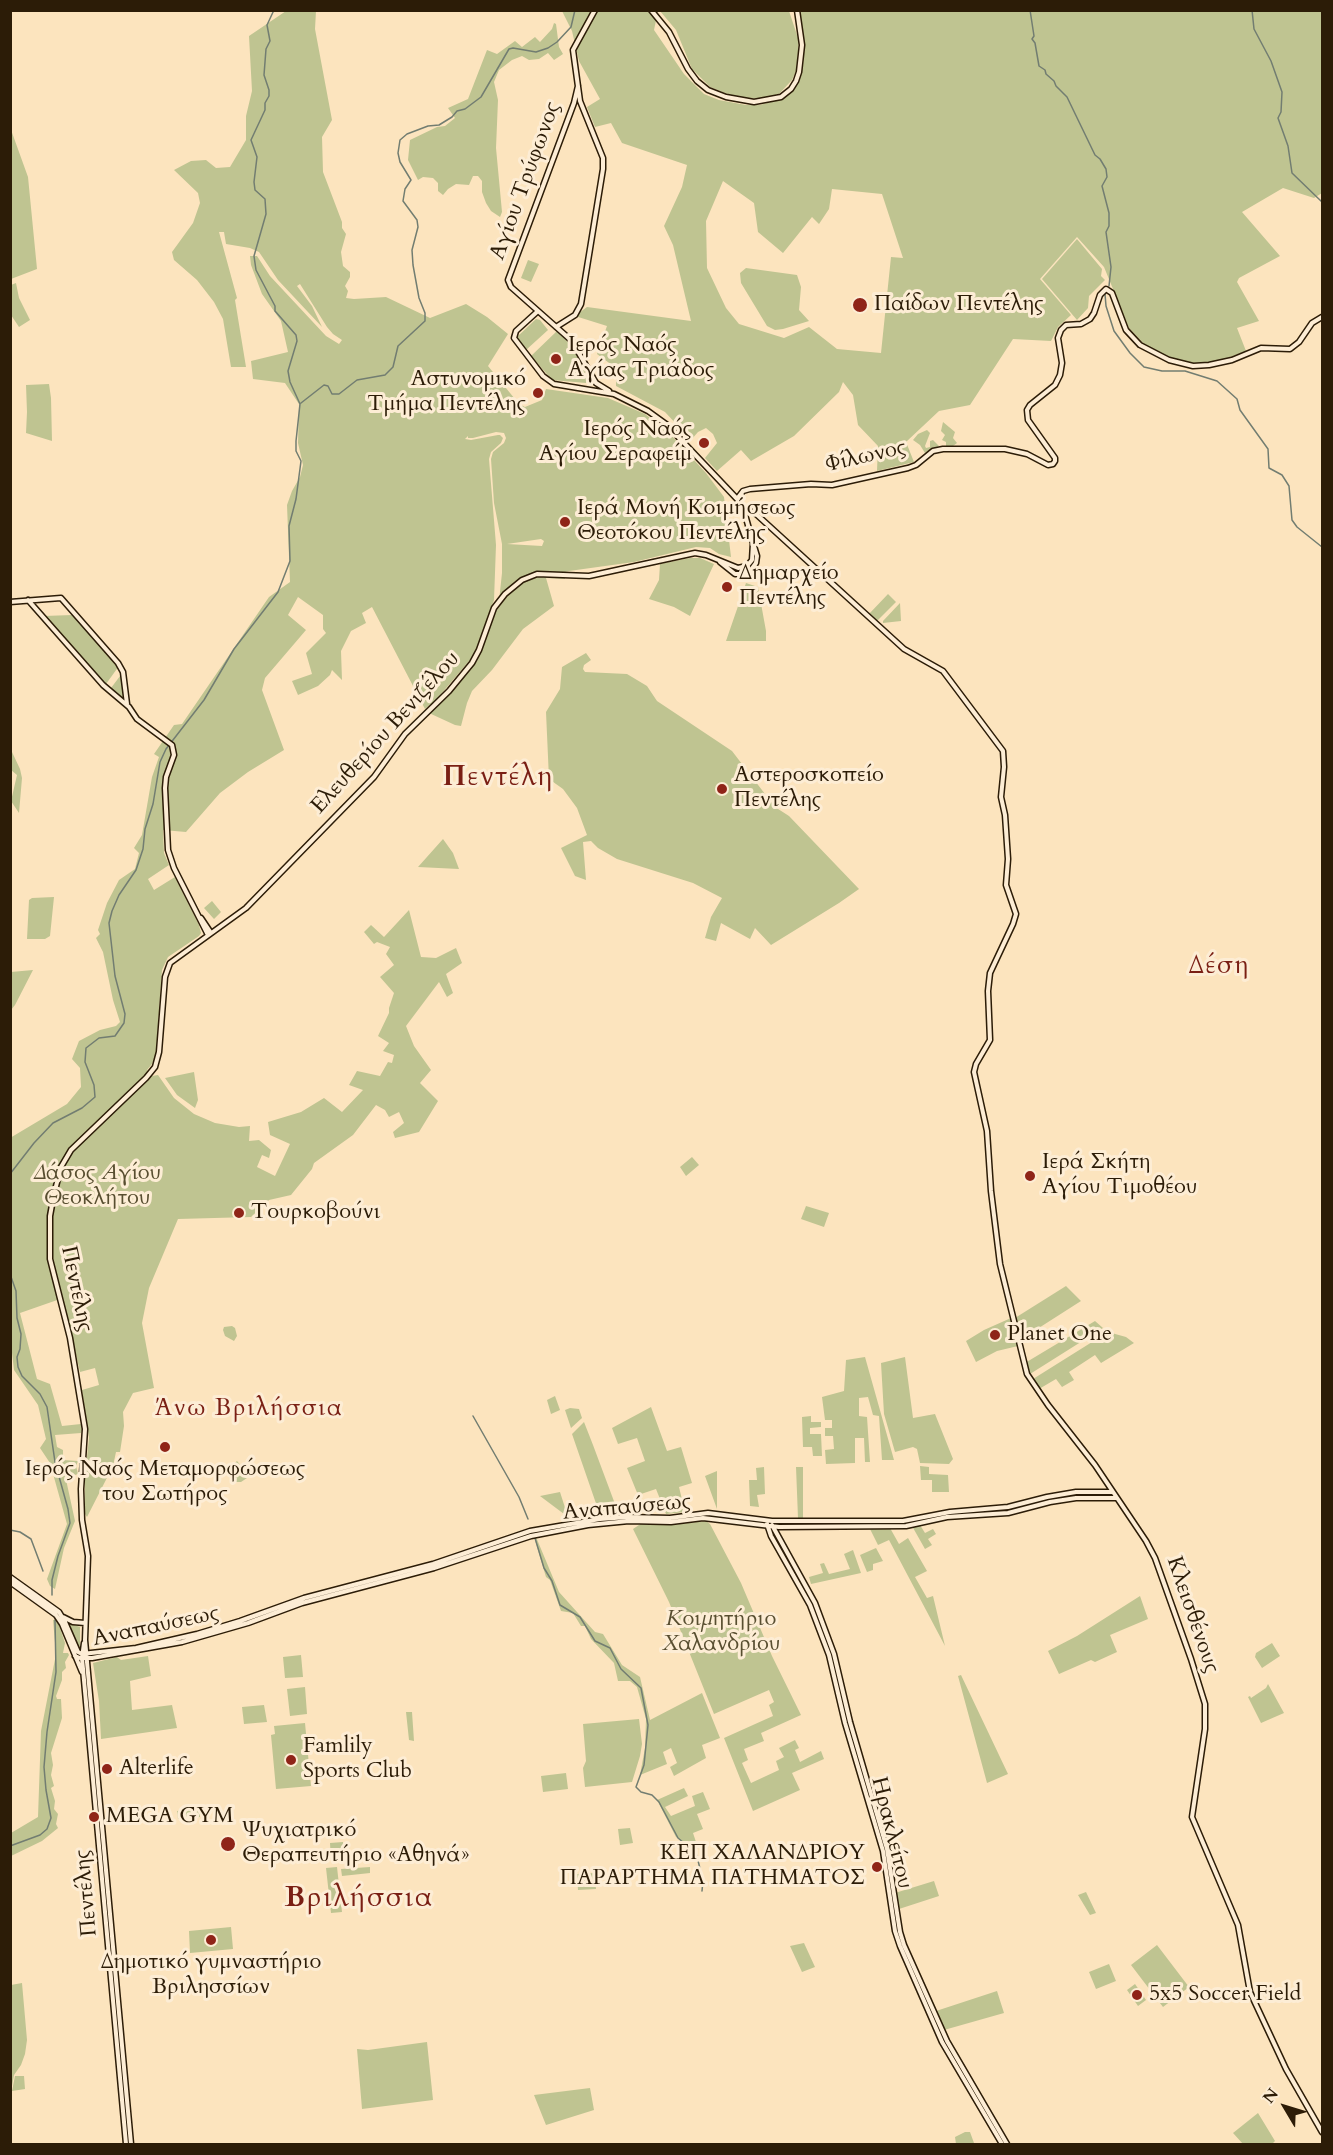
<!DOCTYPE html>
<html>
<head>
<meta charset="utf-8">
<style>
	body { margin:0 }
	#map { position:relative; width:1333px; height:2155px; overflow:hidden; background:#fce4be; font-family:Cardo,serif }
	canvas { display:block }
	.frame { position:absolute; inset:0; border:12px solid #2c1c07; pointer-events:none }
	.north { position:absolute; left:1255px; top:2077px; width:60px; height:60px; -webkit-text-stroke:4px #fdedd5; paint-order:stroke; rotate:308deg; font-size:16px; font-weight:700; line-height:24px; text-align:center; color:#2c1c07 }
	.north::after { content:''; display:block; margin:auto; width:21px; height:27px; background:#2c1c07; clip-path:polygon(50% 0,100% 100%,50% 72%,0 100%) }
</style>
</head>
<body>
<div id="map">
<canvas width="1333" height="2155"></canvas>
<div class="frame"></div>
<div class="north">N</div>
</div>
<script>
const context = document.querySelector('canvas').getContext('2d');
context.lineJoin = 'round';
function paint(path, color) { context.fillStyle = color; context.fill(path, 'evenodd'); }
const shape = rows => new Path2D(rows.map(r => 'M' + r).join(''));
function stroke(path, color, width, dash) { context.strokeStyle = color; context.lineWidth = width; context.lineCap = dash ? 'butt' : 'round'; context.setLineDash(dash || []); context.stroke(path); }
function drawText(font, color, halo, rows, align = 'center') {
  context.font = font + ' Cardo,serif'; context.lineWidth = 6; context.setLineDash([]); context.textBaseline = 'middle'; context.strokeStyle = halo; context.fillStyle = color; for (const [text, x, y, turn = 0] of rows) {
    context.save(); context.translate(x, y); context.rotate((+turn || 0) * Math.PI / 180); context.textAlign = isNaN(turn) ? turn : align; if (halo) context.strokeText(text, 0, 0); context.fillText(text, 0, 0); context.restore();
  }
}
const green = shape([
	[286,11,316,11,315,29,332,120,322,137,323,172,342,222,342,228,346,234,341,252,343,266,350,272,350,277,345,286,348,291,346,298,354,299,386,297,430,318,466,304,487,317,508,334,488,366,519,404,525,407,542,400,546,389,608,398,645,414,669,433,706,473,724,497,731,557,719,554,710,548,696,547,634,562,569,571,565,572,565,579,546,578,554,606,523,629,492,670,472,691,467,703,461,726,455,725,429,713,449,695,477,661,499,601,502,573,502,544,494,503,491,459,493,452,504,443,506,438,504,433,496,432,473,438,468,438,468,436,465,439,471,440,498,435,500,435,503,438,501,443,491,452,489,459,496,545,494,600,475,654,436,700,425,709,372,607,362,613,366,623,351,631,341,651,342,680,332,670,330,675,318,686,298,695,292,681,312,674,306,653,326,633,323,629,323,615,298,597,288,615,306,630,265,678,262,690,284,750,248,772,220,793,186,832,163,830,164,853,169,865,148,879,154,890,175,877,199,925,201,933,199,936,168,957,162,970,156,1054,152,1064,147,1070,152,1076,158,1075,174,1098,194,1114,215,1123,239,1127,250,1126,249,1141,259,1140,271,1150,269,1158,262,1155,257,1167,275,1176,290,1144,270,1135,268,1122,301,1112,324,1098,342,1112,363,1090,349,1085,357,1071,380,1076,388,1062,392,1063,394,1055,383,1051,389,1043,378,1036,389,1013,389,1008,394,993,380,977,394,965,386,954,390,947,377,942,374,944,364,932,371,925,384,937,409,910,421,957,436,958,456,948,462,963,446,974,453,993,447,997,439,982,406,1026,414,1046,431,1070,420,1083,438,1101,419,1132,395,1138,393,1132,404,1123,399,1112,389,1117,385,1110,376,1105,353,1135,314,1163,312,1169,291,1195,269,1200,251,1217,178,1219,149,1288,142,1323,154,1388,133,1393,123,1412,124,1426,120,1452,116,1452,113,1466,87,1517,85,1514,85,1476,89,1438,82,1390,99,1385,95,1368,80,1372,63,1298,20,1313,37,1379,50,1384,62,1426,81,1424,82,1430,81,1433,55,1435,57,1447,63,1450,63,1460,78,1461,76,1466,78,1474,75,1475,71,1473,65,1475,75,1521,64,1548,55,1589,50,1586,47,1579,67,1524,50,1463,40,1448,46,1439,38,1405,14,1370,11,1344,10,1138,67,1104,81,1087,80,1068,72,1059,79,1041,100,1030,116,1026,120,1022,113,1000,103,952,96,938,100,934,98,930,107,903,119,880,135,869,139,853,134,848,142,835,152,777,159,757,154,754,174,725,182,724,269,597,290,582,287,505,292,491,300,477,303,465,298,443,299,404,285,383,253,379,251,361,288,352,281,321,262,294,251,265,250,256,257,256,270,276,326,336,339,344,342,340,333,334,327,327,300,284,297,286,312,306,322,327,278,280,259,252,250,248,226,244,224,232,219,232,237,298,235,300,246,367,231,367,223,319,214,302,197,280,174,260,172,252,193,223,200,203,198,193,174,170,191,161,206,160,216,168,230,167,246,140,246,116,252,91,249,36],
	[541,539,544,541,542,546,507,544],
	[562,11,658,11,654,30,684,74,704,94,719,100,746,105,760,105,784,98,792,91,798,82,803,67,804,51,799,11,1322,11,1322,193,1314,198,1283,188,1242,212,1280,256,1239,278,1237,282,1259,321,1237,328,1246,351,1222,360,1198,364,1167,357,1148,348,1129,328,1104,267,1077,237,1040,279,1071,315,1058,327,1051,341,1013,339,970,405,939,411,906,442,914,462,877,471,878,446,858,425,853,395,843,382,839,392,794,436,751,461,741,450,717,471,705,458,717,443,713,434,706,428,698,432,691,440,665,412,616,386,616,368,597,354,607,326,575,316,587,307,691,321,673,245,664,226,682,187,687,165,622,143,611,123,595,127,587,107,600,99,579,61,572,31],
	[723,181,754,203,758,232,783,253,812,217,819,224,829,209,832,189,882,194,903,258,891,257,881,353,837,349,809,327,784,338,739,324,726,308,707,268,706,221],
	[660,11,789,11,799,41,796,71,792,80,779,94,761,99,735,97,710,87,692,69,676,30],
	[554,23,556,24,559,47,563,54,554,60,548,53,539,59,529,60,522,56,512,60,499,70,494,82,498,100,496,148,502,212,500,217,491,211,486,203,482,192,482,181,478,176,473,176,469,185,456,184,448,189,443,195,438,191,438,183,433,178,423,177,418,180,408,160,410,140,437,127,445,126,455,118,448,108,468,99,487,50,497,54,515,41,522,47,535,37,540,42,552,29],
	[10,127,28,177,37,269,11,279],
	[1077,239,1102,269,1101,276,1105,280,1089,296,1088,308,1077,320,1042,279],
	[528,260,539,264,531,282,521,278],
	[746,268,797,275,801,287,799,310,809,321,783,329,775,330,767,326,741,283,740,273],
	[16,283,19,298,30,320,19,327,11,315,11,285],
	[536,319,540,320,548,330,526,350,517,338,518,336],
	[557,331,572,346,588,378,586,383,552,380,531,356],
	[49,384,51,398,52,441,26,433,27,412,26,385],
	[943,422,955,432,953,438,957,443,953,446,946,447,946,442,942,440,945,435,941,431],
	[927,430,930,433,925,446,926,448,930,447,930,441,933,440,939,446,925,453,920,445,913,440,918,434],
	[690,558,700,558,714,564,690,616,674,607,649,599,659,580,660,564],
	[746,583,758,587,766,631,766,641,726,641],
	[888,594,896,602,877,621,869,614],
	[900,603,901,621,883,623,883,621],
	[72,615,119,666,106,684,44,616],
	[586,653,591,660,584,665,583,669,585,672,627,674,647,686,657,701,732,751,775,807,789,816,859,889,839,903,771,945,755,928,750,939,721,923,716,941,705,938,711,917,722,898,693,883,617,859,598,848,591,841,583,842,586,880,575,876,561,848,587,835,577,808,563,789,549,779,546,712,560,689,562,667],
	[120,676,121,676,124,698,111,688],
	[11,752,12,752,20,769,22,778,19,813,11,801,17,775,11,770],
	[443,839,453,853,459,869,418,867],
	[54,897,50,936,45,939,27,939,29,900,32,898],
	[212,901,221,912,214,919,204,908],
	[33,970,15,1005,11,1010,11,972],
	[194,1072,198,1100,195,1108,177,1095,165,1078],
	[692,1157,699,1165,686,1176,680,1167],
	[806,1206,829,1213,824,1227,801,1219],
	[1066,1286,1081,1301,1020,1340,1015,1318],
	[1011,1318,1018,1346,997,1351,976,1362,966,1341,984,1330],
	[1095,1321,1103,1328,1030,1374,1025,1363],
	[232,1326,235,1328,237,1336,234,1341,225,1336,223,1330,224,1327],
	[1108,1332,1126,1337,1134,1343,1101,1363,1095,1355,1069,1372,1074,1380,1062,1387,1056,1379,1039,1389,1033,1379],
	[865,1357,894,1460,882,1460,879,1416,873,1415,868,1397,859,1398,859,1416,867,1417,870,1462,865,1462,864,1438,855,1438,855,1463,826,1464,825,1450,834,1449,833,1436,825,1436,825,1428,832,1428,832,1420,825,1420,822,1397,844,1391,846,1360],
	[905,1357,913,1418,935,1414,953,1459,949,1464,920,1463,917,1449,913,1447,895,1452,884,1414,881,1363],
	[555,1396,560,1410,551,1414,547,1400],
	[651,1407,667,1451,681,1447,692,1483,679,1487,685,1512,666,1514,656,1489,638,1495,627,1468,645,1461,637,1438,618,1444,612,1428],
	[570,1408,579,1409,582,1418,571,1428,565,1410],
	[811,1416,811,1422,821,1422,821,1427,810,1428,810,1434,821,1434,822,1456,813,1456,812,1447,803,1447,802,1417],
	[584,1422,593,1445,618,1512,600,1515,572,1434],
	[237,1461,248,1474,247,1478,241,1482,236,1482,229,1474,229,1468],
	[920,1466,929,1467,929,1474,948,1475,949,1492,932,1492,932,1480,921,1480],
	[764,1467,765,1494,757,1495,759,1507,750,1506,749,1480,757,1480,756,1468],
	[796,1467,803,1467,803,1518,798,1518],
	[717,1471,717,1509,705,1476],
	[560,1492,568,1517,540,1496],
	[706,1521,710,1524,741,1583,772,1656,801,1715,761,1733,764,1741,744,1749,748,1760,742,1763,751,1783,779,1770,776,1761,784,1757,779,1748,795,1740,799,1748,795,1750,800,1762,821,1751,824,1759,792,1773,800,1790,753,1811,724,1738,773,1716,769,1705,774,1702,769,1690,714,1714,669,1602,633,1529,642,1523,671,1525],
	[920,1525,925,1533,933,1529,936,1534,928,1539,932,1545,925,1549,912,1526],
	[890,1528,899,1544,908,1538,927,1571,915,1577,927,1598,933,1596,945,1646,889,1540,878,1545,870,1529],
	[534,1537,536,1537,559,1592,595,1632,603,1634,622,1665,640,1677,650,1720,702,1693,720,1738,702,1745,706,1758,674,1776,670,1767,677,1763,671,1748,663,1752,667,1764,640,1775,645,1748,646,1719,637,1687,630,1681,618,1681,614,1663,591,1639,585,1626,581,1626,573,1613,561,1611,550,1580,546,1577],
	[876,1548,883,1561,873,1564,873,1570,867,1572,860,1555],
	[853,1550,861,1573,811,1584,809,1577,823,1573,820,1564,824,1563,829,1574,850,1569,844,1554],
	[1140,1596,1148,1619,1110,1635,1117,1652,1095,1662,1091,1660,1059,1674,1048,1651,1077,1636],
	[53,1620,57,1620,59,1625,65,1643,63,1653,68,1653,69,1655,65,1662,66,1668,62,1672,62,1680,56,1696,57,1699,61,1699,62,1718,51,1753,53,1765,51,1775,54,1786,51,1788,55,1801,54,1809,58,1814,56,1824,58,1828,42,1841,11,1856,11,1833,38,1817,41,1731,56,1654],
	[69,1623,80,1627,80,1647,77,1645],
	[1272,1643,1280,1656,1262,1668,1255,1657,1256,1653],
	[301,1655,303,1677,285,1678,283,1657],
	[148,1656,151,1676,130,1681,132,1710,172,1705,177,1728,101,1739,99,1701,93,1663,117,1657,121,1660],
	[961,1675,1008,1774,987,1783,958,1676],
	[1268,1684,1284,1713,1261,1723,1248,1697,1250,1696,1251,1698,1266,1688],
	[305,1687,307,1714,290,1716,287,1689],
	[264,1705,267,1722,244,1724,242,1707],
	[406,1712,412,1712,414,1741,409,1740],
	[639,1719,642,1744,640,1756,632,1782,585,1787,583,1768,586,1761,583,1724],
	[305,1723,311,1786,276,1789,271,1735,275,1734,274,1726],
	[566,1773,568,1789,543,1792,541,1776],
	[684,1788,688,1796,665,1807,671,1816,695,1806,692,1796,703,1792,710,1809,697,1814,703,1829,693,1833,698,1848,694,1851,676,1837,657,1800],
	[200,1808,200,1817,178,1819,177,1811],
	[630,1828,633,1843,620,1845,618,1829],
	[343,1842,344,1860,331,1861,330,1843],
	[337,1867,342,1912,331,1913,326,1868],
	[370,1867,370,1873,342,1876,341,1869],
	[594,1873,596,1889,578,1890,577,1874],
	[934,1881,939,1896,899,1909,895,1893],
	[1086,1892,1096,1913,1090,1915,1078,1895],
	[231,1927,233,1949,190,1953,189,1931],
	[804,1943,815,1967,802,1972,790,1946],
	[1157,1945,1189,1987,1163,2007,1131,1965],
	[1109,1964,1116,1981,1096,1989,1089,1972],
	[22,1983,27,2040,25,2054,21,2065,14,2075,11,2092,11,1985],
	[1135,1984,1146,2000,1138,2006,1127,1990],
	[997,1991,1004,2013,944,2030,936,2011],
	[427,2042,433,2100,362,2109,357,2049,368,2050],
	[15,2076,24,2076,25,2089,12,2091],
	[590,2088,594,2110,546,2125,534,2095],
	[1258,2113,1275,2141,1272,2144,1243,2144,1233,2133],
	[965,2132,970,2132,974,2143,956,2144,955,2137]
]);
const stream = shape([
	[1030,10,1034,36,1032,39,1035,43,1039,66,1045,70,1046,74,1054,81,1056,86,1067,97,1095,155,1100,159,1106,169,1107,177,1102,186,1109,213,1109,226,1106,232,1111,267,1109,286],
	[1252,10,1254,29,1271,61,1282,92,1281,112,1278,118,1288,146,1292,173,1322,202],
	[1105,294,1106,306,1114,331,1130,353,1144,367,1162,371,1185,371,1217,381,1237,399,1240,410,1268,449,1269,468,1282,475,1289,486,1292,520,1297,527,1322,547],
	[301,403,324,385,328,386,332,394,339,394,357,380,385,375,393,367,398,346,425,321,425,313,419,298,413,265,412,250,418,227,417,220,403,201,405,189,411,180,400,162,398,153,400,140,407,134,428,126,439,125,452,117,457,111,465,109,481,97,509,49,513,48,536,52,548,48,557,42,571,27,575,10],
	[10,1174,34,1143,53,1123,82,1108,95,1097,94,1085,85,1062,86,1048,99,1038,115,1036,124,1023,125,1014,115,976,109,923,112,911,119,895,136,870,143,849,145,829,153,804,160,762,166,749,204,700,234,649,278,592,290,561,289,526,296,499,301,461,296,451,296,441,300,404,290,382,288,371,297,341,296,335,275,311,275,306,256,270,254,256,266,214,265,199,255,190,254,182,257,157,251,140,265,110,265,103,269,96,269,90,264,75,266,49,270,41,267,25,274,10],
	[10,1274,16,1291,17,1318,21,1334,20,1349,17,1357,18,1367,22,1376,40,1394,47,1407,55,1462,68,1509,70,1523,58,1556,52,1580,52,1595],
	[473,1416,519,1497,528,1519],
	[10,1530,20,1532,31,1539,43,1571],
	[535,1538,544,1568,552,1581,560,1605,580,1617,595,1641,610,1648,621,1669,641,1688,648,1725,644,1765,636,1787,641,1792,652,1795,659,1802,678,1838,696,1853,703,1880,702,1891],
	[10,1846,40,1835,47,1829,51,1818,46,1790,44,1767,47,1732,56,1672,55,1620],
	[10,2022,10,2039]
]);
const secondary = shape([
	[651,10,669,32,688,69,697,81,708,90,726,97,754,102,781,97,791,89,796,81,799,72,802,45,797,10],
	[578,86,574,103,508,280,511,287,572,341,596,383,609,391],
	[556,327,575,315,581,304,603,169,603,158,580,101,573,50,595,10],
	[737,499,743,491,750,489,811,484,832,485,908,468,916,465,933,451,943,449,1005,449,1027,454,1048,465,1053,464,1055,461,1055,458,1028,420,1027,410,1030,405,1055,385,1060,375,1062,363,1058,338,1061,330,1066,325,1081,324,1090,319,1094,313,1100,295,1106,289,1112,293,1126,330,1140,345,1169,360,1193,366,1209,365,1232,360,1261,348,1290,349,1299,342,1312,323,1322,317],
	[744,511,748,510,756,514,904,649,943,671,1003,751,1004,767,1001,797,1005,815,1008,859,1006,885,1016,914,1013,924,990,973,988,991,990,1040,976,1064,974,1072,987,1131,991,1191,1000,1264,1027,1374,1048,1405,1095,1465,1146,1541,1155,1558,1191,1659,1205,1704,1205,1729,1192,1817,1238,1925,1250,1992,1286,2069,1322,2132],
	[720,562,735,574,748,574,756,563,757,556,754,546],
	[28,600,103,685,129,707,137,719,172,745,174,755,166,777,165,788,168,850,174,868,208,935],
	[10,602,61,598,118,663,123,672,127,704],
	[201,918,211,933],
	[767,1524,771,1536,810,1605,829,1655,845,1723,883,1851,895,1931,900,1946,942,2042,1002,2144],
	[772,1525,815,1603,834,1654,850,1722,887,1849,900,1932,904,1945,947,2041,1007,2144],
	[10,1577,59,1612,65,1622,78,1652,82,1654],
	[10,1582,56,1615,62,1624,82,1672],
	[63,1617,73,1622,85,1623],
	[84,1643,82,1658,126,2144],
	[82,1654,136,1648,197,1634,240,1621,304,1598,433,1564,530,1531,600,1519,628,1517,670,1518,708,1513,772,1521,903,1521,950,1512,1008,1507,1047,1497,1076,1492,1113,1492],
	[75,1656,80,1658,92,1658,182,1642,248,1623,302,1603,434,1568,531,1536,588,1525,629,1521,671,1522,703,1518,779,1527,906,1526,947,1517,1008,1513,1050,1502,1076,1498,1117,1498],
	[131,2144,85,1640,88,1556,82,1520,81,1489,85,1429,70,1338,50,1259,50,1216,54,1194,61,1167,71,1150,146,1078,155,1067,159,1052,165,977,170,963,246,908,374,777,405,734,449,691,472,663,479,650,494,608,505,594,522,580,537,574,589,576,695,553,706,555,738,568,747,566,752,560,753,543,744,511,739,501,666,424,648,411,614,394,554,384,543,376,514,338,516,331,538,311]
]);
const markers = [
	[860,305,8,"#8f2418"],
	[556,359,6,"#8f2418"],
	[538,393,6,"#8f2418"],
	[704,443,6,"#8f2418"],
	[565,522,6,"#8f2418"],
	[727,587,6,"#8f2418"],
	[722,789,6,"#8f2418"],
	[1030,1176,6,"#8f2418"],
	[239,1213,6,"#8f2418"],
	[995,1335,6,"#8f2418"],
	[165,1447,6,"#8f2418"],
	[291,1760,6,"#8f2418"],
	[107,1769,6,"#8f2418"],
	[94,1817,6,"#8f2418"],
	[228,1844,8,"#8f2418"],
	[877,1867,6,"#8f2418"],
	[211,1940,6,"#8f2418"],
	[1137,1995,6,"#8f2418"]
];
const streetNames = [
	["Αγίου Τρύφωνος",526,181,-70],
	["Φίλωνος",866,457,-13],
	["Ελευθερίου Βενιζέλου",386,733,-48],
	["Πεντέλης",76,1289,78],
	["Αναπαύσεως",627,1508,-5],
	["Κλεισθένους",1192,1615,71],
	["Αναπαύσεως",156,1627,-12],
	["Ηρακλείτου",891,1833,76],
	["Πεντέλης",87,1893,-95]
];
const poiNames = [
	["Παίδων Πεντέλης",874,305],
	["Ιερός Ναός",568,346],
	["Αγίας Τριάδος",568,371],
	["Αστυνομικό",526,380,"right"],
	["Τμήμα Πεντέλης",526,405,"right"],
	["Ιερός Ναός",692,430,"right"],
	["Αγίου Σεραφείμ",692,455,"right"],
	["Ιερά Μονή Κοιμήσεως",577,509],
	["Θεοτόκου Πεντέλης",577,534],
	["Δημαρχείο",739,574],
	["Πεντέλης",739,599],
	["Αστεροσκοπείο",734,776],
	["Πεντέλης",734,801],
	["Ιερά Σκήτη",1042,1163],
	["Αγίου Τιμοθέου",1042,1188],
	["Τουρκοβούνι",251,1213],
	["Planet One",1007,1335],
	["Ιερός Ναός Μεταμορφώσεως",165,1470,"center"],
	["του Σωτήρος",165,1495,"center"],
	["Famlily",303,1747],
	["Sports Club",303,1772],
	["Alterlife",119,1769],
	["ΜEGA GYM",106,1817],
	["Ψυχιατρικό",242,1831],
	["Θεραπευτήριο «Αθηνά»",242,1856],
	["ΚΕΠ ΧΑΛΑΝΔΡΙΟΥ",865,1854,"right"],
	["ΠΑΡΑΡΤΗΜΑ ΠΑΤΗΜΑΤΟΣ",865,1879,"right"],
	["Δημοτικό γυμναστήριο",211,1963,"center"],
	["Βριλησσίων",211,1988,"center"],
	["5x5 Soccer Field",1149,1995]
];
const parkNames = [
	["Δάσος Αγίου",97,1174],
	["Θεοκλήτου",97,1199],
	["Κοιμητήριο",721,1620],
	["Χαλανδρίου",721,1645]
];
const neighbourhoodNames = [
	["Άνω Βριλήσσια",249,1409]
];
const quarterNames = [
	["Δέση",1219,967]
];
const districtNames = [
	["Πεντέλη",498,779],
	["Βριλήσσια",359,1900]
];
paint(green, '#bfc491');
stroke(stream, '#727d71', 1.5);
stroke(secondary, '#2c1c07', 7);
stroke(secondary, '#fdedd5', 4);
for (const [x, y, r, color] of markers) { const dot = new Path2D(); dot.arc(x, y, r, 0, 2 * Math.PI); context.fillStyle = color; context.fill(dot); stroke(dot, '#fdedd5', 2); }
drawText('22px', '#2c1c07', '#fdedd5', streetNames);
drawText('22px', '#2c1c07', '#fdedd5', poiNames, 'left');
drawText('italic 22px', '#584e30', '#fdedd5', parkNames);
context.letterSpacing = '1.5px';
drawText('24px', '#7a1f14', '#fdedd5', neighbourhoodNames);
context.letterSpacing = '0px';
context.letterSpacing = '1.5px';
drawText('26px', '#7a1f14', '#fdedd5', quarterNames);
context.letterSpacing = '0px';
context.letterSpacing = '1.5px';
drawText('bold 28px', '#7a1f14', '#fdedd5', districtNames);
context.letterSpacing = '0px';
</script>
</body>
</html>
